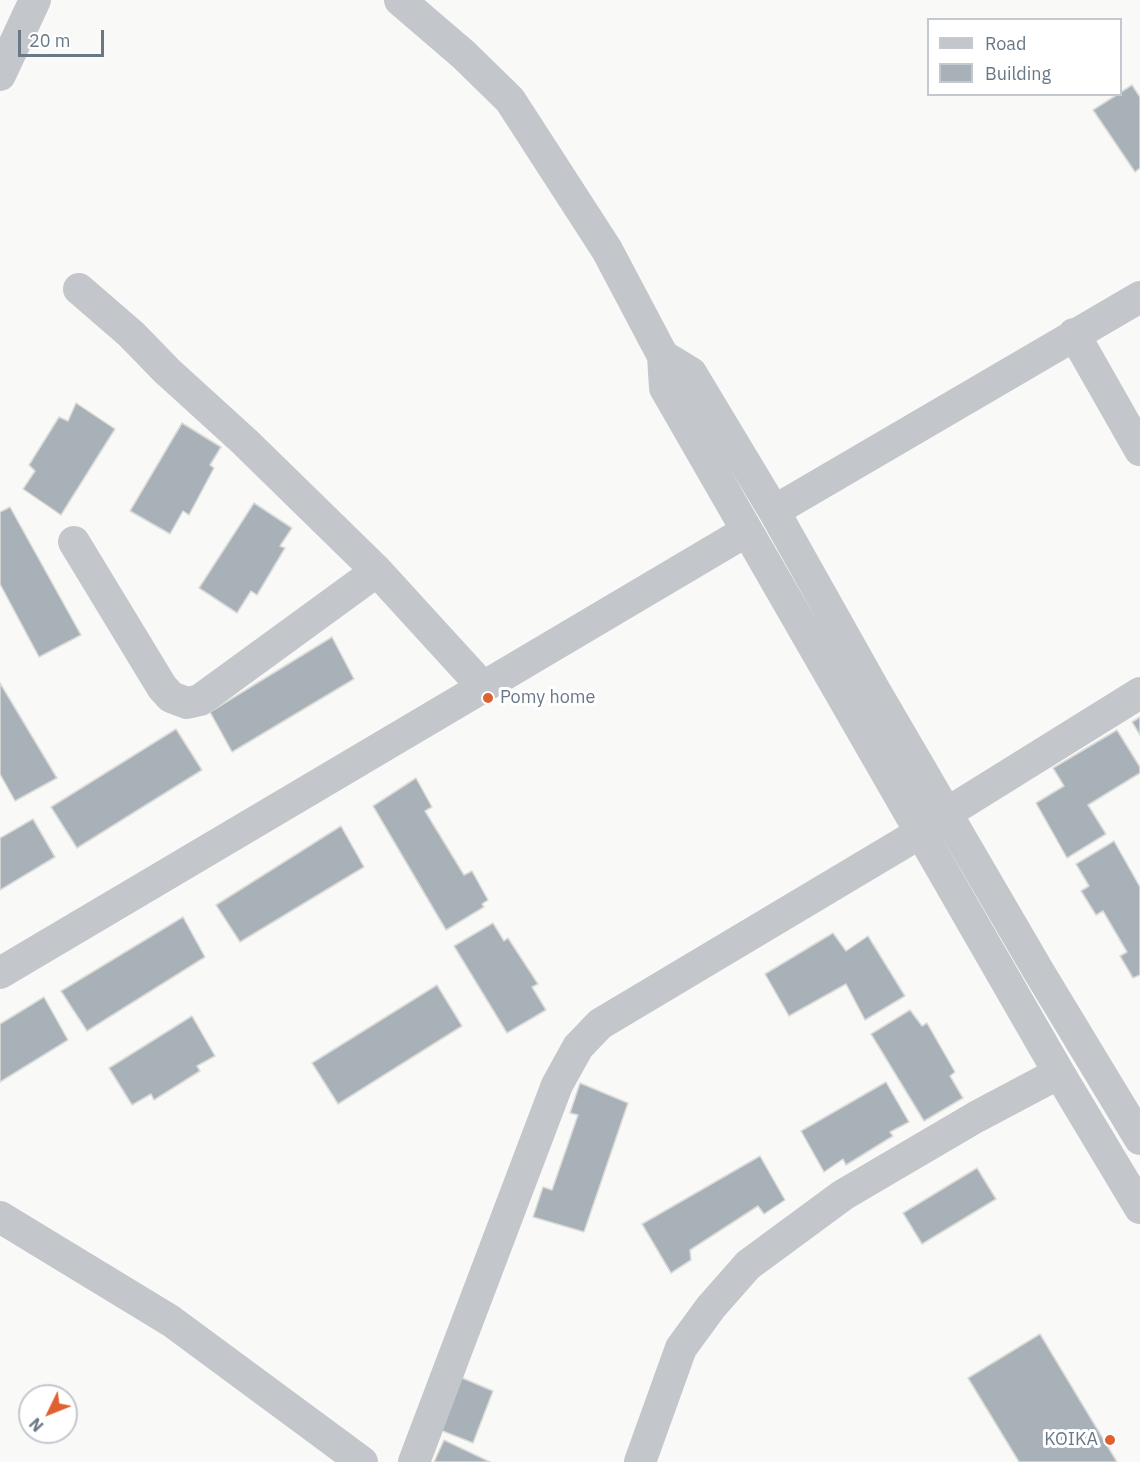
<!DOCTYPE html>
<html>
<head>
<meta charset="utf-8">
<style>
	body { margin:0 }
	#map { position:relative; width:1140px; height:1462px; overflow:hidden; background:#f9f9f7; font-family:"IBM Plex Sans",sans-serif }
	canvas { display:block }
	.legend { position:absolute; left:927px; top:18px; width:195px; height:78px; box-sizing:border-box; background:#fff; border:2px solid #c3c9cf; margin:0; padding:8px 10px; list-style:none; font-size:18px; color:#697887 }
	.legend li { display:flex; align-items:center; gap:12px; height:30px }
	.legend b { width:30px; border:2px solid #c3c9cf }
	.north { position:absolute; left:18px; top:1384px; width:60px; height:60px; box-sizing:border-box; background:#fff; border:2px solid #c3c9cf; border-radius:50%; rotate:227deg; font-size:16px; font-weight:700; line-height:24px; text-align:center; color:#697887 }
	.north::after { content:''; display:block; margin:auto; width:21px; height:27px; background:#e06130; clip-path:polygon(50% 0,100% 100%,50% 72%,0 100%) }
	.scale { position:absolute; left:18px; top:30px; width:86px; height:27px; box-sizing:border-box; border:3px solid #697887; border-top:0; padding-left:8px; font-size:18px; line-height:21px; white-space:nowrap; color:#697887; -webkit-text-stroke:4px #fff; paint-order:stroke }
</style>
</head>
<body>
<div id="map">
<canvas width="1140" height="1462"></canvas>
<ul class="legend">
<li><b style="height:8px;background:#c3c6ca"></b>Road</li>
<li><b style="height:16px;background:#a9b1b8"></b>Building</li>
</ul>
<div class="north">N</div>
<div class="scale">20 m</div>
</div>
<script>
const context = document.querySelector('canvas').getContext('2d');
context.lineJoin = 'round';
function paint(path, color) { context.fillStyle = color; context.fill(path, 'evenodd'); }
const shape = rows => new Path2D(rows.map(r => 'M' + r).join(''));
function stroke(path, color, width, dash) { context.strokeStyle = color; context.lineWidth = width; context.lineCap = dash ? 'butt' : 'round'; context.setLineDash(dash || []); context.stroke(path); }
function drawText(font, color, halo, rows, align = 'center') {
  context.font = font + ' "IBM Plex Sans",sans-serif'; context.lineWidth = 6; context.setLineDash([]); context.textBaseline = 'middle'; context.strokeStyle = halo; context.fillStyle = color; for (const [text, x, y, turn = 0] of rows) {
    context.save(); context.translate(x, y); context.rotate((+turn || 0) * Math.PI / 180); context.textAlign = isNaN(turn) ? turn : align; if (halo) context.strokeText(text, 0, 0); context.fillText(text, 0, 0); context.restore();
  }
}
const building = shape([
	[1132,85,1140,97,1140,168,1135,172,1093,110,1132,85],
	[76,403,115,429,61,515,23,489,35,471,29,465,59,417,68,421,76,403],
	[182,423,221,447,210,465,214,468,189,515,183,511,170,534,130,511,182,423],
	[254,503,292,528,280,546,285,548,257,595,251,591,237,613,199,588,254,503],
	[10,507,81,635,39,657,0,584,0,512,10,507],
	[332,637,354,679,232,752,210,712,332,637],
	[0,683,57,778,15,801,0,774,0,683],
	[1140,717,1140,735,1132,722,1140,717],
	[176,729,202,770,77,848,51,807,176,729],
	[1117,730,1140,767,1140,773,1088,805,1106,834,1067,858,1036,803,1064,786,1053,768,1117,730],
	[416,778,432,807,425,811,464,875,472,871,488,900,482,904,484,907,446,930,373,806,416,778],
	[33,819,55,857,0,890,0,838,33,819],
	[341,826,364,867,240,942,216,905,341,826],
	[1114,841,1140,887,1140,975,1133,978,1120,956,1127,952,1103,911,1096,915,1081,891,1089,886,1076,864,1114,841],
	[183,917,205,957,87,1031,61,991,183,917],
	[493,923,504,941,508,938,538,984,532,987,546,1010,507,1033,454,946,493,923],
	[833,933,846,951,868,936,905,996,865,1020,846,984,789,1016,765,974,833,933],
	[437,985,462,1026,338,1104,312,1063,437,985],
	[44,997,68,1040,0,1082,0,1024,44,997],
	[910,1010,922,1026,927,1023,955,1072,950,1076,963,1098,924,1121,871,1034,910,1010],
	[192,1016,215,1056,197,1066,200,1071,154,1100,151,1094,132,1105,109,1068,192,1016],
	[886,1082,909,1122,890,1132,893,1136,846,1165,843,1159,824,1172,801,1131,886,1082],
	[580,1083,628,1103,584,1232,533,1217,543,1187,552,1190,578,1115,570,1113,580,1083],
	[760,1156,785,1200,764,1214,758,1206,690,1250,691,1260,671,1273,642,1224,760,1156],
	[977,1168,996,1199,922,1244,903,1213,977,1168],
	[1040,1334,1117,1462,1019,1462,968,1378,1040,1334],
	[460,1377,493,1391,473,1443,440,1430,460,1377],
	[444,1440,490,1462,434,1462,444,1440]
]);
const minor = shape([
	[400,0,464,55,510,100,607,250,663,356,665,388,1059,1073,1140,1208],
	[0,75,35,0],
	[79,289,131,334,167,371,245,442,377,571,483,687],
	[1074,334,1140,450],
	[663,356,691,373,774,511,874,689,1039,972,1140,1139],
	[774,511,1140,297],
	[74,542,162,687,171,697,187,703,200,700,377,571],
	[947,813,1140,693],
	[0,973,745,532],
	[0,1217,171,1321,362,1462],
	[414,1462,557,1085,578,1047,600,1024,920,833],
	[640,1462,681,1348,711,1307,748,1265,843,1195,976,1117,1059,1073]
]);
const markers = [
	[488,698,6,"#e06130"],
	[1110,1440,6,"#e06130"]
];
const poiNames = [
	["Pomy home",500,698],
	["KOIKA",1098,1440,"right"]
];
paint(building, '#a9b1b8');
stroke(building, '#dbdbd9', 1.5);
stroke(minor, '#c3c6ca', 32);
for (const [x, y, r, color] of markers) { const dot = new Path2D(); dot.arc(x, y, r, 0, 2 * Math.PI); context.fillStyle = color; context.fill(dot); stroke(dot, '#fff', 2); }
drawText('18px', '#697887', '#fff', poiNames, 'left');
</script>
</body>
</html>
